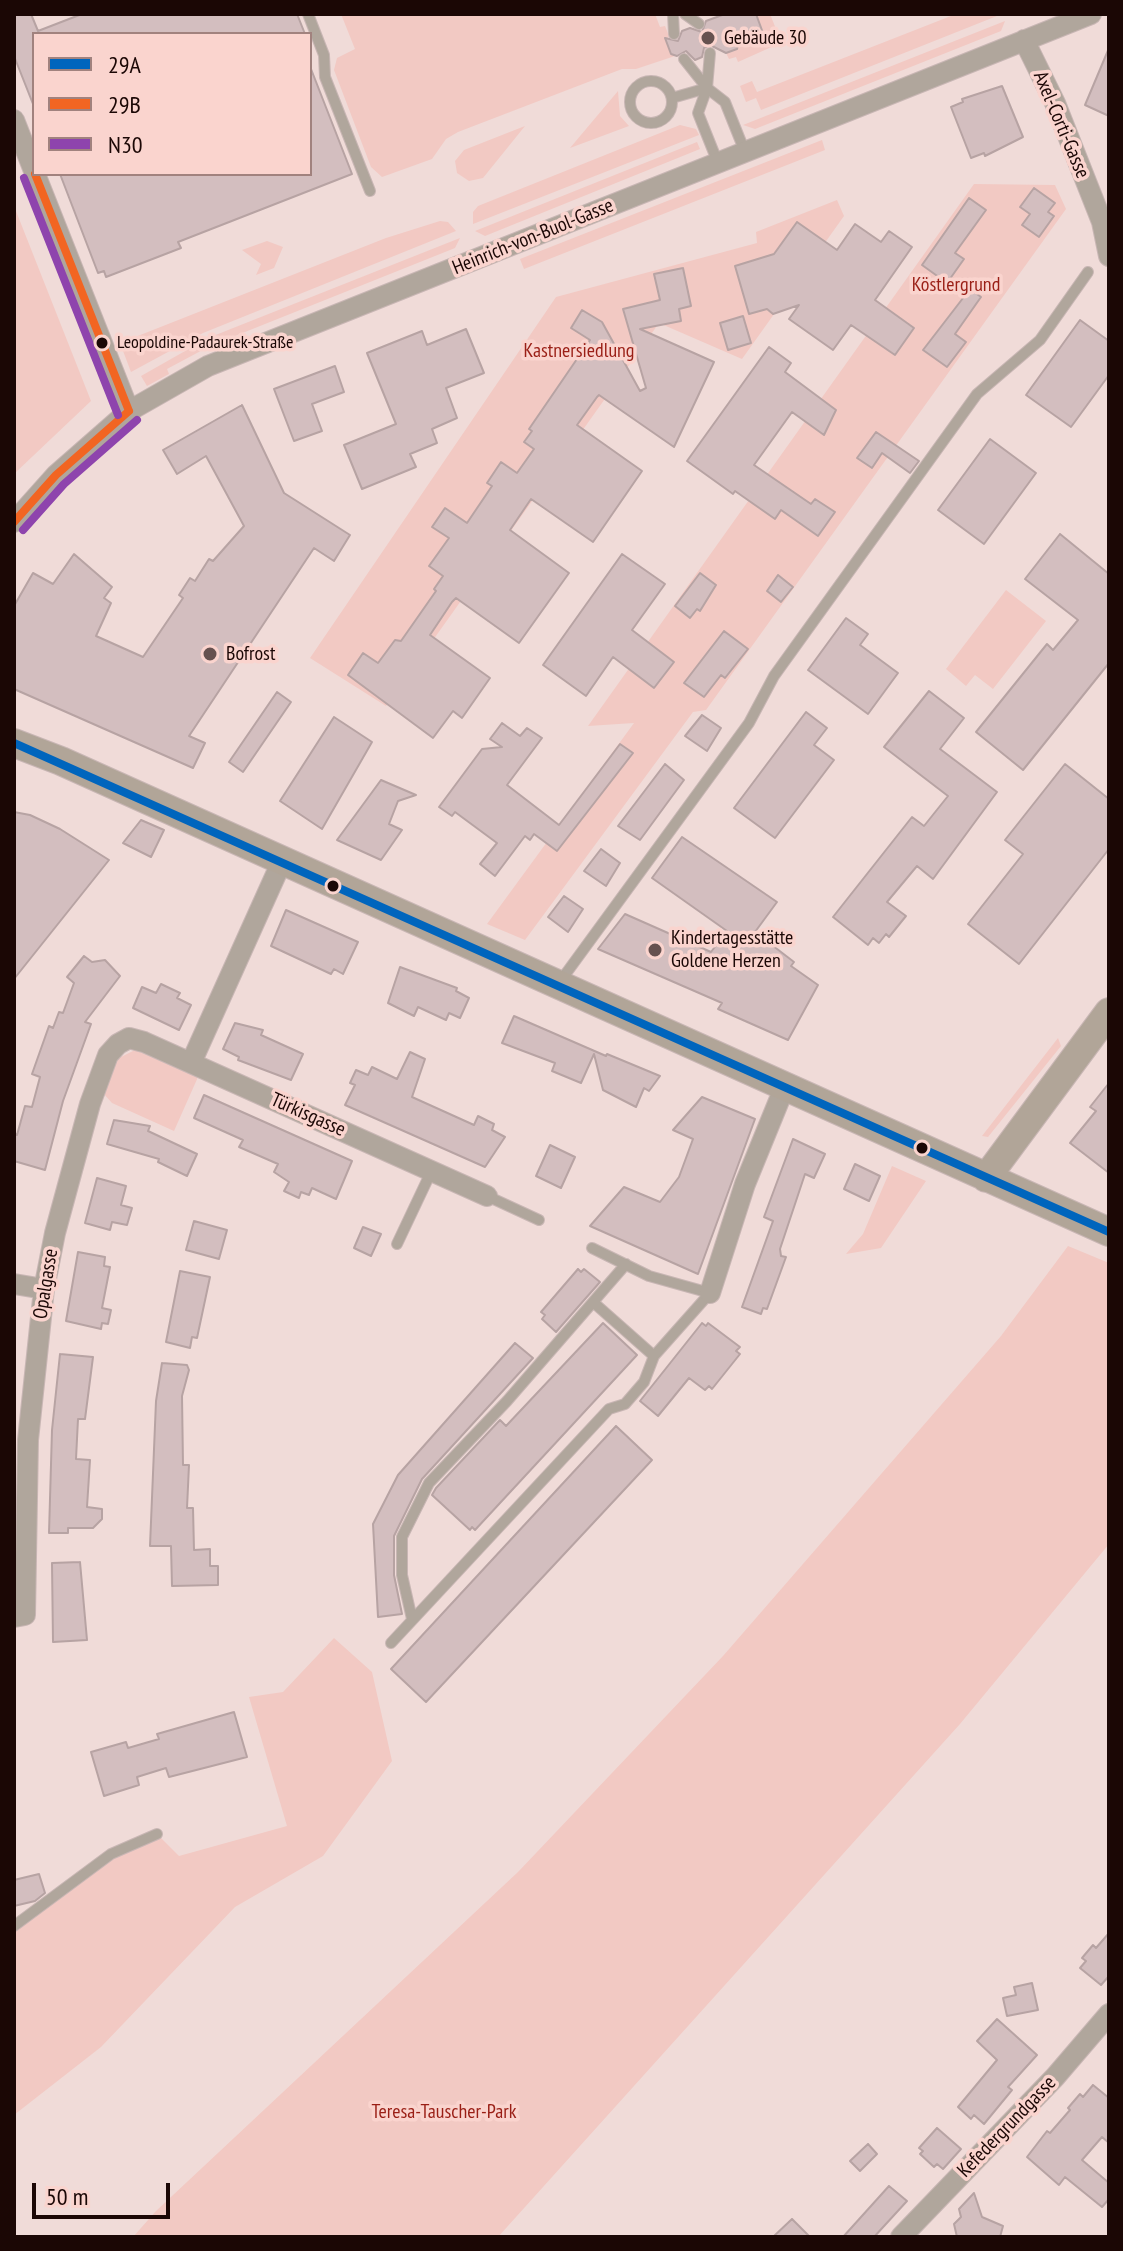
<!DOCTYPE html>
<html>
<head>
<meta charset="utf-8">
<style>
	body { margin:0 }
	#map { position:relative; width:1123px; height:2251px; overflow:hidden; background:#f0dbd8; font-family:"PT Sans Narrow",sans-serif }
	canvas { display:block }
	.frame { position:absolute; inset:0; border:16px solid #1b0705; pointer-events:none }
	.legend { position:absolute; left:32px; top:32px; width:280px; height:144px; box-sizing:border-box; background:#fad4ce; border:2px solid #a1827e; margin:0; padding:10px 14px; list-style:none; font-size:24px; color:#1b0705 }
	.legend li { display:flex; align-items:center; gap:16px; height:40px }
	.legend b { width:40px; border:2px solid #a1827e }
	.scale { position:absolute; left:32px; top:2183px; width:138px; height:36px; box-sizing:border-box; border:4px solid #1b0705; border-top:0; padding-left:10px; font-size:24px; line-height:28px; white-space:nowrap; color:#1b0705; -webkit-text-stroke:6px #fad4ce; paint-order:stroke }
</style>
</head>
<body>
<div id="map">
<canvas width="1123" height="2251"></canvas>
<div class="frame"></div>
<ul class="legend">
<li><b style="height:10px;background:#0065bd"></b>29A</li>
<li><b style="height:10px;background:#f26522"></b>29B</li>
<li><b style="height:10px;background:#8e44ad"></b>N30</li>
</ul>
<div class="scale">50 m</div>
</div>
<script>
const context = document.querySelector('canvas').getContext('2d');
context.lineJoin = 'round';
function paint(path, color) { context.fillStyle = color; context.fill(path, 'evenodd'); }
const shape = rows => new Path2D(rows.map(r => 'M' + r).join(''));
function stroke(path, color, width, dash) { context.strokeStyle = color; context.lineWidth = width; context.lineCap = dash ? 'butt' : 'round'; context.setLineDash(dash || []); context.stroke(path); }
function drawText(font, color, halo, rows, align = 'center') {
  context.font = font + ' "PT Sans Narrow",sans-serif'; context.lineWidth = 7; context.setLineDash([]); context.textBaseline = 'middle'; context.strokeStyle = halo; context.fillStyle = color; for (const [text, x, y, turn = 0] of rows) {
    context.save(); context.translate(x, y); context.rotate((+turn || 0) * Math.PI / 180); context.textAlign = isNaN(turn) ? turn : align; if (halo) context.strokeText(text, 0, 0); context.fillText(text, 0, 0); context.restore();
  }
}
const green = shape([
	[341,14,655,14,660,27,665,26,669,36,666,41,675,56,636,69,622,69,458,132,446,139,432,159,382,177,371,167,334,70,337,58,355,49],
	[756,14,770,14,778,34,776,45,738,62,736,57,729,59,726,53,737,49,739,42,763,33],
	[956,14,1002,14,761,110,756,98,746,102,740,86,752,81,757,92],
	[1005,21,1001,31,755,129,743,125],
	[618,91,620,116,629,126,570,148],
	[680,125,696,129,699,135,473,224,473,212,478,206],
	[525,126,483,178,469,181,457,173,455,161,464,150],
	[822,140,825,150,524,269,520,259],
	[697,142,700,149,485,236,475,231],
	[974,184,1055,185,1066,209,706,710,693,712,525,940,487,924,634,723,588,726],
	[837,200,844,216,742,359,659,323,386,706,310,658,556,297,757,243,756,232],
	[14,206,91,401,14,474],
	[440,221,448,222,456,231,203,333,131,372,120,343,386,238],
	[460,238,455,248,210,346,167,369,169,374,147,386,141,376,208,338],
	[267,241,283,247,274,268,256,275,261,264,242,250],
	[1006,590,1046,621,993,689,975,675,966,686,946,669],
	[1058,1038,1061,1046,988,1137,982,1136],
	[135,1050,198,1077,174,1131,112,1103,103,1093,115,1060],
	[892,1166,926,1181,881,1248,846,1254,863,1234],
	[1068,1246,1109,1263,1109,1544,960,1724,498,2237,133,2237,156,2211,518,1872,723,1656,1001,1336],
	[334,1638,372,1672,392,1761,323,1856,235,1907,101,2047,14,2115,14,1926,111,1854,157,1834,179,1856,287,1826,249,1697,283,1692]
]);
const building = shape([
	[14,14,31,14,38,31,82,14,297,14,305,34,34,34,33,104,14,56,14,14],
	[725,14,756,14,763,33,739,42,737,49,726,53,710,45,704,48,702,57,695,60,686,51,677,56,671,54,665,38,678,41,682,31,690,28,702,32,706,21,725,14],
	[1109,48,1109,116,1085,105,1109,48],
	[311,69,352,174,178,242,181,248,106,277,104,271,98,273,60,174,310,174,311,69],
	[1002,86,1023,137,985,156,984,153,971,158,951,107,963,102,962,99,1002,86],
	[1034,188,1055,203,1048,212,1054,216,1039,237,1022,225,1030,214,1020,207,1034,188],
	[969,198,986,210,955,253,964,259,947,283,922,265,969,198],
	[797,222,837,250,855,224,881,242,889,231,912,247,875,300,914,328,895,355,851,325,833,350,789,319,799,305,773,314,767,309,749,314,735,266,774,254,797,222],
	[683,268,691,306,679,309,681,321,640,329,714,362,674,447,599,395,597,397,577,425,642,471,593,542,531,499,510,530,569,573,519,643,456,598,452,602,430,635,490,678,462,718,453,711,433,738,348,675,363,653,378,663,395,640,401,641,436,591,434,589,443,576,429,566,449,538,432,527,445,508,467,523,492,486,487,483,501,462,517,473,534,449,524,442,532,431,529,429,590,340,571,328,582,310,602,322,640,391,646,388,623,309,660,300,654,274,683,268],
	[970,289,981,297,955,334,966,342,947,367,923,350,970,289],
	[743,316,751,343,728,350,720,323,743,316],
	[1080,320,1109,341,1109,375,1071,427,1026,395,1080,320],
	[466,329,484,373,446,388,457,418,432,429,437,443,410,454,416,467,362,489,344,445,396,424,367,353,422,331,427,345,466,329],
	[769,347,791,363,785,372,836,410,824,435,792,412,754,465,811,504,815,499,835,512,818,536,781,510,775,519,735,491,733,494,687,461,769,347],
	[335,366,344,392,312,404,322,431,294,441,274,389,335,366],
	[242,405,284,493,350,535,334,561,314,548,189,736,205,743,193,768,14,689,14,606,33,573,53,584,74,554,112,587,104,598,111,603,96,636,143,657,183,598,179,595,190,578,195,581,209,559,213,561,244,526,206,456,177,474,163,450,242,405],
	[876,432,919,461,910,473,882,453,872,468,857,458,876,432],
	[990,439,1036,473,984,544,938,510,990,439],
	[1060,534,1109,574,1109,663,1023,770,976,732,1047,644,1053,650,1078,620,1025,579,1060,534],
	[622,554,665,584,632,630,674,662,654,688,613,657,586,696,543,665,622,554],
	[700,573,716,585,700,611,697,609,690,618,675,606,700,573],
	[778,575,793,587,781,602,767,591,778,575],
	[846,618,868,634,860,645,898,673,868,714,808,670,846,618],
	[724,631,748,649,725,678,721,675,704,697,684,683,724,631],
	[929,691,964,718,940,749,997,792,933,879,917,866,887,902,906,916,889,937,886,934,879,943,873,938,868,945,833,917,912,817,924,826,948,796,884,747,929,691],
	[277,692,291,702,243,772,229,762,277,692],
	[806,712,827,728,814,745,834,760,775,838,734,808,806,712],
	[702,715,721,728,707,751,685,736,702,715],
	[334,717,372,742,322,829,280,801,334,717],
	[502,723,520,736,527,728,542,738,507,785,559,825,620,744,633,753,557,851,534,834,530,840,525,836,495,876,480,864,497,843,455,812,452,816,439,807,482,749,502,747,490,739,502,723],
	[665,764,684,780,640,840,618,826,665,764],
	[1065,764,1109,799,1109,849,1019,964,968,924,1023,854,1005,840,1065,764],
	[381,780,416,795,398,801,389,824,402,830,381,860,337,840,381,780],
	[14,812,30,815,60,829,109,860,14,979,14,812],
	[141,820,164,830,151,857,123,843,141,820],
	[682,837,777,902,755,932,794,962,791,966,818,985,788,1040,718,1009,722,1003,598,949,625,914,711,952,727,931,652,878,682,837],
	[601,849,620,863,606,886,584,871,601,849],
	[564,896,583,909,568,932,548,917,564,896],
	[286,910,358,942,343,974,334,969,331,974,271,946,286,910],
	[84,956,92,962,105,960,120,976,85,1022,91,1024,63,1101,45,1170,14,1161,14,1134,17,1135,25,1106,32,1107,40,1077,32,1074,49,1026,53,1028,59,1012,63,1013,74,983,67,977,84,956],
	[400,967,457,988,456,991,469,998,460,1018,449,1013,446,1020,418,1007,414,1016,388,1003,400,967],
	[161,984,180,993,177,998,191,1005,179,1030,133,1008,142,987,156,993,161,984],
	[514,1016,606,1056,607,1054,660,1076,649,1091,644,1088,636,1107,603,1090,594,1054,581,1083,552,1071,555,1063,502,1043,514,1016],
	[235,1023,263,1030,261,1035,303,1054,291,1080,238,1060,239,1057,223,1049,235,1023],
	[410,1052,425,1059,412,1097,474,1125,478,1116,494,1124,492,1130,505,1137,485,1167,345,1105,355,1085,350,1083,356,1070,368,1075,372,1067,397,1079,410,1052],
	[1109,1083,1109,1173,1070,1143,1096,1111,1090,1107,1109,1083],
	[204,1095,352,1161,336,1199,312,1188,309,1195,301,1192,299,1198,284,1191,289,1182,274,1172,278,1164,239,1147,243,1140,194,1118,204,1095],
	[702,1097,755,1119,698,1274,590,1226,624,1187,660,1202,679,1177,693,1139,673,1130,702,1097],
	[114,1120,150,1126,148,1131,197,1154,187,1176,158,1162,159,1159,107,1144,114,1120],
	[793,1139,825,1154,814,1178,805,1174,780,1249,781,1256,786,1257,767,1309,763,1308,761,1314,742,1307,773,1221,764,1217,793,1139],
	[550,1145,575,1157,561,1188,536,1176,550,1145],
	[855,1164,880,1176,869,1201,844,1189,855,1164],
	[97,1178,126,1186,121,1205,132,1208,127,1225,112,1222,110,1230,85,1223,97,1178],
	[194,1221,227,1230,219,1259,186,1250,194,1221],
	[363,1227,381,1234,371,1256,354,1248,363,1227],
	[78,1252,105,1257,104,1266,110,1267,102,1308,111,1310,108,1324,102,1323,101,1329,66,1321,78,1252],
	[578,1269,581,1272,584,1269,600,1282,556,1332,542,1319,545,1315,541,1312,578,1269],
	[180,1271,210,1277,197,1338,192,1337,190,1348,166,1342,180,1271],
	[603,1323,637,1355,475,1530,472,1527,470,1530,432,1495,436,1488,500,1420,506,1426,603,1323],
	[702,1323,706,1326,708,1323,740,1347,736,1351,740,1354,712,1389,709,1386,705,1390,689,1378,658,1416,640,1401,702,1323],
	[515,1343,533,1358,422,1479,394,1536,394,1575,402,1614,378,1617,373,1524,398,1475,515,1343],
	[60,1354,93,1357,85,1419,78,1419,76,1459,90,1460,87,1507,102,1509,102,1519,93,1528,68,1528,68,1533,49,1533,52,1430,60,1354],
	[162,1363,187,1365,189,1370,182,1396,183,1465,189,1465,187,1508,193,1508,194,1550,210,1549,210,1566,218,1566,218,1585,172,1586,171,1546,150,1546,156,1401,162,1363],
	[616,1426,652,1460,426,1702,391,1669,616,1426],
	[80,1562,87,1640,53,1642,52,1563,80,1562],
	[234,1712,247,1757,169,1777,166,1768,137,1777,139,1785,104,1796,91,1752,126,1742,128,1748,159,1739,157,1734,234,1712],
	[39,1874,45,1893,35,1901,14,1906,14,1880,39,1874],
	[1109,1933,1109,1976,1101,1985,1080,1968,1086,1961,1082,1958,1093,1945,1096,1948,1109,1933],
	[1032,1983,1038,2010,1007,2016,1003,1998,1016,1995,1014,1987,1032,1983],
	[997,2019,1037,2055,1008,2087,1012,2090,984,2124,974,2115,971,2119,958,2107,997,2060,977,2041,997,2019],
	[1093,2085,1109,2098,1109,2143,1102,2137,1082,2160,1109,2183,1109,2199,1102,2207,1065,2177,1059,2185,1027,2157,1047,2131,1050,2133,1070,2110,1068,2108,1080,2094,1083,2097,1093,2085],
	[937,2128,961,2149,943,2169,937,2164,934,2167,920,2154,923,2151,919,2148,937,2128],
	[868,2144,877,2154,860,2171,850,2161,868,2144],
	[889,2186,907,2201,874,2237,843,2237,889,2186],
	[974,2193,982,2217,1003,2226,1000,2237,957,2237,954,2224,961,2217,959,2209,974,2193],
	[792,2219,810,2237,773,2237,792,2219]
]);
const lane = shape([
	[308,14,324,55,325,77,370,191],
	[673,14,674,34],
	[685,14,699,24],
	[710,53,707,88,698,113,718,163],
	[684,59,707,88,725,102,745,152],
	'630 102a21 21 0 1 1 42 0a21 21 0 1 1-42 0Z',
	[672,98,707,88],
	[559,983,749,723,774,676,977,394,1040,340,1088,272],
	[487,1196,539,1220],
	[397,1244,432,1170],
	[593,1302,654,1356],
	[412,1619,402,1575,402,1537,429,1483,507,1401,626,1264],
	[391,1643,609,1409,625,1404,644,1382,654,1356,710,1293,649,1276,592,1248],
	[14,1926,111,1854,157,1834]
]);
const street = shape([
	[1024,40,1055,103,1102,222,1109,256],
	[14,120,34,171],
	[35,174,129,411],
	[14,522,56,475,129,411,208,366,1091,14],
	[191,1063,282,861],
	[14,1284,44,1289],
	[710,1293,745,1184,785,1086],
	[14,1617,25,1615,28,1440,44,1289,55,1233,90,1104,108,1055,118,1044,129,1038,144,1042,487,1196],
	[901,2237,1055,2077,1109,2014]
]);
const secondary = shape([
	[14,743,61,761,1109,1232],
	[986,1178,1109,1012]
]);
const bus1 = shape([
	[14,743,1109,1232]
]);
const bus2 = shape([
	[35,174,129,411],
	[14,522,56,475,129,411]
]);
const bus3 = shape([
	[24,178,118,415],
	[23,530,64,484,137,420]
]);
const markers = [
	[708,38,8,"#66514f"],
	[102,343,7,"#1b0705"],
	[210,654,8,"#66514f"],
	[333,886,7,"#1b0705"],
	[655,950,8,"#66514f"],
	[922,1148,7,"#1b0705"]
];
const busNames = [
	["Leopoldine-Padaurek-Straße",117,343]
];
const poiNames = [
	["Gebäude 30",724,38],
	["Bofrost",226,654],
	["Kindertagesstätte",671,938],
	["Goldene Herzen",671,961]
];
const streetNames = [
	["Axel-Corti-Gasse",1061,125,67],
	["Heinrich-von-Buol-Gasse",533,237,-22],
	["Türkisgasse",308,1115,24],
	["Opalgasse",46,1284,-81],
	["Kefedergrundgasse",1007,2127,-46]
];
const parkNames = [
	["Köstlergrund",956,285],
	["Kastnersiedlung",579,351],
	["Teresa-Tauscher-Park",444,2112]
];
paint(green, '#f2c9c3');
paint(building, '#d3bebf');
stroke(building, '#b7a3a3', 2);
stroke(lane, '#c8b6b4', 12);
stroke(street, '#c8b6b4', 22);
stroke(secondary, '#c8b6b4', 30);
stroke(lane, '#b0a69c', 10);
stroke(street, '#b0a69c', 20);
stroke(secondary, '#b1a598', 28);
stroke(bus1, '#0065bd', 8);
stroke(bus2, '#f26522', 8);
stroke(bus3, '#8e44ad', 8);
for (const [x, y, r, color] of markers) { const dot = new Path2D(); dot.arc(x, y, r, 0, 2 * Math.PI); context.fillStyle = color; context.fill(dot); stroke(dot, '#fad4ce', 3); }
drawText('18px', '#1b0705', '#fad4ce', busNames, 'left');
drawText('20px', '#1b0705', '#fad4ce', poiNames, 'left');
drawText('20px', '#1b0705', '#fad4ce', streetNames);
drawText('20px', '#9a1f16', '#fad4ce', parkNames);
</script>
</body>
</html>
